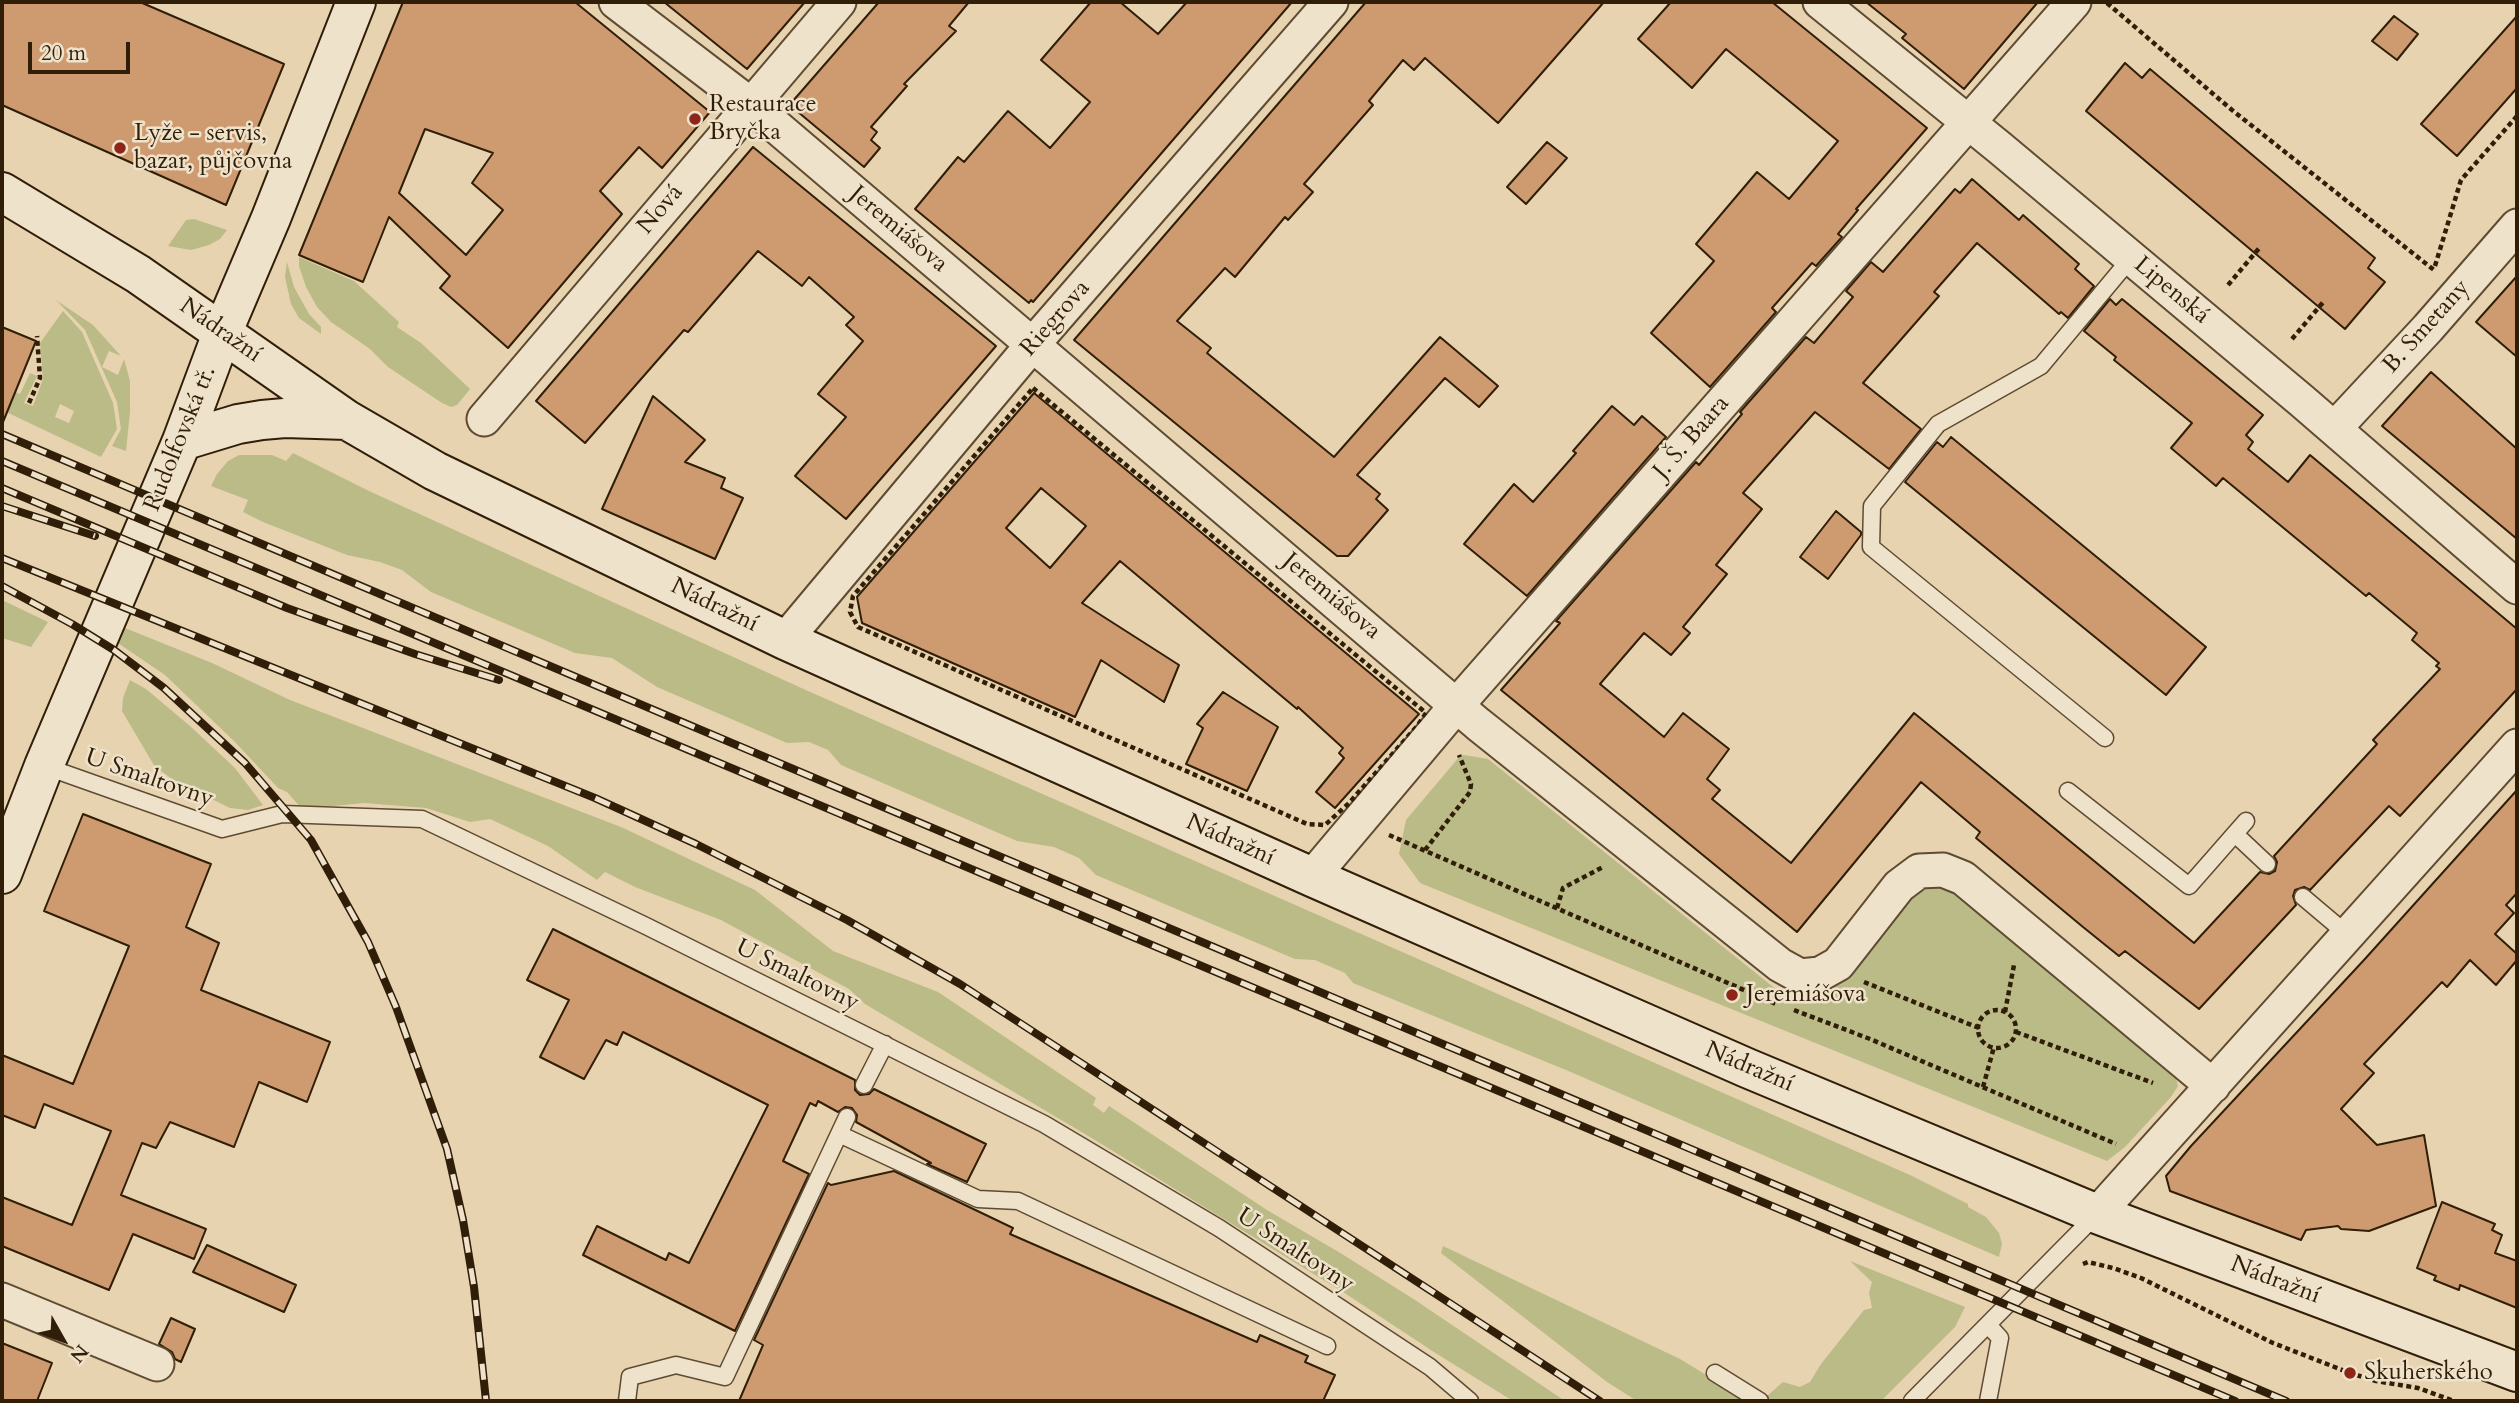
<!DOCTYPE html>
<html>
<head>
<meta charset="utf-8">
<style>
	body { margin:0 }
	#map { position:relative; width:2519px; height:1403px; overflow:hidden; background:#e7d3af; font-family:Cardo,serif }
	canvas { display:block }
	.frame { position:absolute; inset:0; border:4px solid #301e08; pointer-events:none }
	.north { position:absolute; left:28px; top:1305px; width:70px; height:70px; -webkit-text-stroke:5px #efe2cb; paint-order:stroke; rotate:130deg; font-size:19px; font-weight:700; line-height:28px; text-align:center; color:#301e08 }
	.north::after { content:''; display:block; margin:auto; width:24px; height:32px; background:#301e08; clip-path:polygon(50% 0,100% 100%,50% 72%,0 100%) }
	.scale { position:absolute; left:28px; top:42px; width:102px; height:32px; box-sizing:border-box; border:4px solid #301e08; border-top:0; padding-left:9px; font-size:21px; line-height:24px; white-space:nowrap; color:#301e08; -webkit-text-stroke:5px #efe2cb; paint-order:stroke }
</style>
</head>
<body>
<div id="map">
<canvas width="2519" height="1403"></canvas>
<div class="frame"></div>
<div class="north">N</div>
<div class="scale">20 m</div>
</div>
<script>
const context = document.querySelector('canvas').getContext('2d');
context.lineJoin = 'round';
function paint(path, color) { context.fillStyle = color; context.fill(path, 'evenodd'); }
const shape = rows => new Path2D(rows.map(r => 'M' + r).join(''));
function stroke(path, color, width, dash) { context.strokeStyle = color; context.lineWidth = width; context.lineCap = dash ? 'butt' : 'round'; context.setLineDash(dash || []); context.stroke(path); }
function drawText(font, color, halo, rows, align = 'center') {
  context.font = font + ' Cardo,serif'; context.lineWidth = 5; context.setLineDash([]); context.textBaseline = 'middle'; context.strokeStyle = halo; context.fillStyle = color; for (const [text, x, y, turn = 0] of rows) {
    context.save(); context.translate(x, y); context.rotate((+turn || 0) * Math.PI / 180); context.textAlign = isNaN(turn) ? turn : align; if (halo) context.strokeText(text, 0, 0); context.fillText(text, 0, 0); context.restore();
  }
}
const green = shape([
	[194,219,227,230,220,239,209,245,191,250,168,246,186,220],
	[299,257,354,281,399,322,397,327,421,343,470,389,457,405,451,407,442,403,388,367,370,349,331,322,317,307,306,287,299,266],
	[287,262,294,287,309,314,321,327,321,334,299,318,291,304,285,277],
	[56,300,93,325,121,356,109,351,102,367,118,375,124,359,130,381,130,412,126,451,112,446,121,429,117,402,85,330],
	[63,311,82,332,113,403,117,429,101,457,2,410,2,396,7,388,20,394,30,373,37,376,24,403,33,406,43,379,40,343],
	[60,404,74,411,69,423,55,417],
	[293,453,369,491,808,691,1910,1175,1968,1204,1968,1207,1986,1217,1999,1233,2002,1244,1999,1257,1566,1070,1353,983,1345,973,1315,960,1295,959,1096,875,1079,858,1054,847,1017,841,841,765,828,750,809,742,787,743,657,687,612,658,575,653,431,592,402,570,380,562,347,555,263,522,243,512,248,500,211,486,217,474,228,461,239,455,272,455,286,461],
	[2,600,48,622,31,647,2,638],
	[95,616,212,663,290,700,621,827,755,890,833,951,938,992,1096,1098,1093,1105,1104,1113,1109,1106,1267,1210,1342,1254,1415,1300,1565,1401,1513,1401,1437,1354,1343,1292,1090,1137,865,1004,849,989,721,920,635,887,605,872,597,880,548,846,490,819,470,822,426,808,364,803,302,809,287,792,278,788,235,742,165,675,90,624],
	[130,680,146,689,190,726,235,768,263,805,248,810,230,808,175,781,155,767,122,711,123,698],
	[1464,755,1488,759,1777,990,1796,997,1814,996,1831,990,1850,974,1908,901,1926,887,1944,885,1961,889,2175,1074,2178,1086,2171,1097,2125,1147,2107,1161,1420,883,1399,854,1406,820,1460,756],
	[1443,1246,1680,1359,1749,1401,1637,1401,1607,1382,1441,1253],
	[1850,1261,1965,1307,1955,1327,1881,1401,1773,1401,1767,1396,1783,1382,1800,1387,1810,1382,1821,1364,1864,1310,1872,1308,1869,1293,1872,1282]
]);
const building = shape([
	[2,2,140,2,284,64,226,205,2,105,2,2],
	[403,2,575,2,710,112,662,168,639,147,600,191,622,214,508,348,440,288,450,276,389,217,363,282,299,255,403,2],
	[425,129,493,153,472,183,503,210,466,255,399,193,425,129],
	[664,2,805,2,747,69,664,2],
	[879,2,969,2,949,26,956,31,904,84,907,86,871,127,877,132,871,140,880,148,864,167,792,107,794,105,792,102,879,2],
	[1091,2,1120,2,1158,34,1187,2,1292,2,1033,302,1031,300,1029,303,915,209,958,157,964,162,1008,111,1050,148,1090,102,1041,60,1091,2],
	[1366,2,1604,2,1498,123,1425,58,1414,70,1403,60,1369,101,1373,105,1304,184,1313,192,1288,220,1285,217,1235,277,1225,268,1177,321,1211,348,1207,353,1334,457,1440,337,1498,386,1479,407,1445,378,1357,475,1380,494,1376,499,1388,510,1348,556,1337,556,1074,340,1366,2],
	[1671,2,1772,2,1927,128,1856,209,1858,210,1838,234,1842,237,1816,266,1812,263,1772,308,1776,312,1710,387,1651,333,1714,261,1696,244,1757,172,1789,199,1838,141,1726,49,1692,88,1638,39,1671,2],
	[1866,2,2038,2,1964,89,1902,38,1906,34,1866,2],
	[2394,16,2418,34,2397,60,2372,41,2394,16],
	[2517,16,2517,88,2457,156,2421,124,2517,16],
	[2125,63,2142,78,2150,69,2375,258,2368,268,2385,282,2345,329,2086,111,2125,63],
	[1547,142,1567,158,1526,204,1507,187,1547,142],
	[753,147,996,346,846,519,795,476,846,417,818,394,863,341,846,325,854,317,809,277,802,286,758,251,688,332,684,330,585,443,536,401,753,147],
	[1972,179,2019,220,2023,215,2079,264,2075,269,2094,286,2068,318,2061,312,2059,314,1977,243,1934,292,1939,296,1863,383,1921,429,1889,469,1815,412,1743,493,1762,509,1716,565,1727,574,1683,627,1690,633,1671,655,1644,633,1600,684,1664,737,1683,713,1729,749,1707,779,1720,790,1712,799,1791,863,1914,713,2194,943,2260,872,2269,874,2275,871,2277,862,2274,856,2377,744,2373,740,2440,669,2436,666,2439,663,2412,640,2417,633,2369,593,2366,596,2223,478,2216,486,2171,448,2192,423,2114,360,2116,357,2084,331,2110,299,2116,305,2122,299,2263,415,2246,435,2253,442,2248,449,2288,482,2310,455,2517,629,2517,689,2400,816,2389,806,2310,890,2304,887,2295,890,2293,896,2296,905,2199,1009,2125,951,2119,956,2083,927,1976,838,1980,832,1921,782,1797,932,1501,690,1560,623,1556,621,1696,462,1699,465,1742,414,1740,412,1806,337,1814,343,1853,297,1846,291,1871,262,1883,272,1955,189,1960,193,1972,179],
	[2517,276,2517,357,2476,322,2517,276],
	[2,327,36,341,3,422,2,422,2,327],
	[2431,372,2517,449,2517,539,2382,426,2431,372],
	[1034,393,1419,714,1335,808,1316,792,1344,758,1339,753,1343,748,1298,707,1297,709,1120,561,1082,603,1179,665,1164,702,1101,660,1075,717,862,623,857,597,1034,393],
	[1041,488,1086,526,1050,568,1006,528,1041,488],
	[653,396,705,440,685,462,725,478,721,488,743,498,715,559,602,509,653,396],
	[1612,406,1634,425,1642,416,1666,437,1527,596,1464,544,1514,484,1533,502,1576,453,1573,451,1612,406],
	[1951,437,2206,647,2166,695,1905,482,1937,442,1943,447,1951,437],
	[1836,511,1861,532,1861,535,1828,579,1800,557,1836,511],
	[1223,692,1278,727,1247,791,1186,764,1203,728,1197,724,1223,692],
	[2517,790,2517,893,2506,905,2514,913,2495,934,2517,954,2517,960,2496,985,2470,960,2447,987,2442,982,2364,1064,2374,1073,2341,1109,2377,1145,2424,1135,2436,1206,2369,1231,2341,1229,2338,1226,2306,1230,2301,1240,2170,1191,2166,1176,2191,1146,2364,960,2517,790],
	[83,814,211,864,186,927,219,943,201,990,330,1042,307,1102,259,1082,234,1147,170,1122,156,1148,142,1143,121,1195,206,1229,194,1259,133,1234,109,1290,2,1246,2,1197,72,1225,111,1131,44,1104,35,1128,2,1115,2,1055,73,1084,129,946,44,911,83,814],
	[553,929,855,1080,855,1090,860,1095,869,1094,874,1089,986,1144,967,1182,927,1164,931,1163,856,1122,857,1115,852,1108,845,1107,838,1112,818,1101,816,1106,810,1103,783,1161,809,1174,735,1331,583,1255,597,1226,666,1260,669,1253,689,1263,768,1105,623,1032,617,1045,606,1040,584,1079,540,1057,569,1000,527,980,553,929],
	[894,1171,1013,1228,1010,1234,1257,1342,1260,1335,1308,1356,1305,1362,1335,1375,1323,1401,739,1401,763,1345,754,1340,828,1183,831,1185,894,1171],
	[2442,1202,2495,1224,2492,1230,2502,1235,2495,1253,2517,1261,2517,1308,2460,1285,2459,1290,2434,1280,2436,1276,2417,1268,2442,1202],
	[207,1245,296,1285,284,1312,193,1272,207,1245],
	[171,1318,195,1329,181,1362,175,1359,172,1352,159,1344,171,1318],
	[2,1343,52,1363,37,1401,2,1401,2,1343]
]);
const path = shape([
	[2107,3,2232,110,2434,270],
	[2435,266,2461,180,2517,116],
	[2228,285,2261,246],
	[2292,339,2325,300],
	[1033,388,1426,713,1418,725,1349,803,1325,825,1307,824,858,627,850,612,853,596,1033,388],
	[29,403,40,378,37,336],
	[1389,835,1776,1004],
	[1425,850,1470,792,1471,784,1459,755],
	[1557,908,1563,888,1603,867],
	[1864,982,1979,1028],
	[1794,1010,1870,1039,2116,1144],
	'1978 1029a19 19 0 1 1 38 0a19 19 0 1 1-38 0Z',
	[2005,1012,2014,965],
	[2016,1032,2153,1083],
	[1983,1087,1994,1047],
	[2083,1264,2088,1262,2113,1268,2141,1278,2273,1343,2350,1373,2376,1381,2418,1388,2454,1401]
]);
const lane = shape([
	[2105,738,1871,547,1872,506,1938,424,2041,366,2131,258],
	[44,766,222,829,282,814,422,819,646,926,1044,1124,1219,1228,1430,1367,1470,1401],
	[2068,791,2189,886,2246,821],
	[2235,834,2267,864],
	[2303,897,2348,935],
	[864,1085,885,1044],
	[839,1134,978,1199,1018,1201,1327,1346],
	[1715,1373,1760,1401],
	[627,1401,630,1377,676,1365,725,1377,847,1117],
	[1912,1401,2097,1214],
	[1988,1401,2000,1338,1989,1326]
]);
const street = shape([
	[616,2,751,105,1478,724,1780,965,1800,976,1820,974,1838,964,1899,886,1919,871,1943,870,1963,878,2213,1086],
	[1820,2,2000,148,2302,401,2517,587],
	[484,419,839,2],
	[2335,428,2428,328,2517,226],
	[785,640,1033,344,1331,2],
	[1312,877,1456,706,2074,2],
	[2097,1214,2517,746],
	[2,1300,157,1364]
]);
const secondary = shape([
	[2,192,138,274,347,420,435,471,785,640,1312,877,1747,1068,2097,1214,2517,1372],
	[182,441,238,424,262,420,285,418,347,420],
	[2,874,44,766,182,441,223,331,271,218,356,2]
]);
const rail = shape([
	[2,434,2286,1401],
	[2,461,2235,1401],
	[2,488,287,608,415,654,499,680],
	[2,506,95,536],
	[2,558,595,798,696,844,847,920,960,984,1600,1401],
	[2,586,72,624,114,650,164,688,245,763,311,840,368,942,396,1007,447,1149,463,1220,474,1287,486,1401]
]);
const markers = [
	[695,119,7,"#8f2418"],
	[120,148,7,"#8f2418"],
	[1732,995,7,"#8f2418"],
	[2350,1373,7,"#8f2418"]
];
const poiNames = [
	["Restaurace",709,105],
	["Bryčka",709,133],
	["Lyže - servis,",134,134],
	["bazar, půjčovna",134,162],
	["Jeremiášova",1746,995],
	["Skuherského",2364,1373]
];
const streetNames = [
	["Nová",661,210,-50],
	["Jeremiášova",898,230,40],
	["Lipenská",2171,291,40],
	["Riegrova",1056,319,-49],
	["B. Smetany",2427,327,-48],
	["Nádražní",220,331,35],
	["J. Š. Baara",1692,438,-49],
	["Rudolfovská tř.",181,439,-68],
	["Jeremiášova",1331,597,40],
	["Nádražní",714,606,26],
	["U Smaltovny",149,779,19],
	["Nádražní",1230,841,24],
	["U Smaltovny",797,976,26],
	["Nádražní",1749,1068,23],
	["U Smaltovny",1295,1251,33],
	["Nádražní",2275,1281,21]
];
paint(green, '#bbbb87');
paint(building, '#ce9a6f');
stroke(building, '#301e08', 2);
stroke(lane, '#5e4b32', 19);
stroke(street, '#5e4b32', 37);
stroke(secondary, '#301e08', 42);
stroke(path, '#301e08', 4.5, [5, 3.5]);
stroke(lane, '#efe2cb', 16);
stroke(street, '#efe2cb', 33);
stroke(secondary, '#efe2cb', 38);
stroke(rail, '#301e08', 8);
stroke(rail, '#efe2cb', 5, [16]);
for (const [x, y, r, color] of markers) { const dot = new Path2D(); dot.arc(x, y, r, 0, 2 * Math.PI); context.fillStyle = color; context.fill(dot); stroke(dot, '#efe2cb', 2.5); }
drawText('24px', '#301e08', '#efe2cb', poiNames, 'left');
drawText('24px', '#301e08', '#efe2cb', streetNames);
</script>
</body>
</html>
